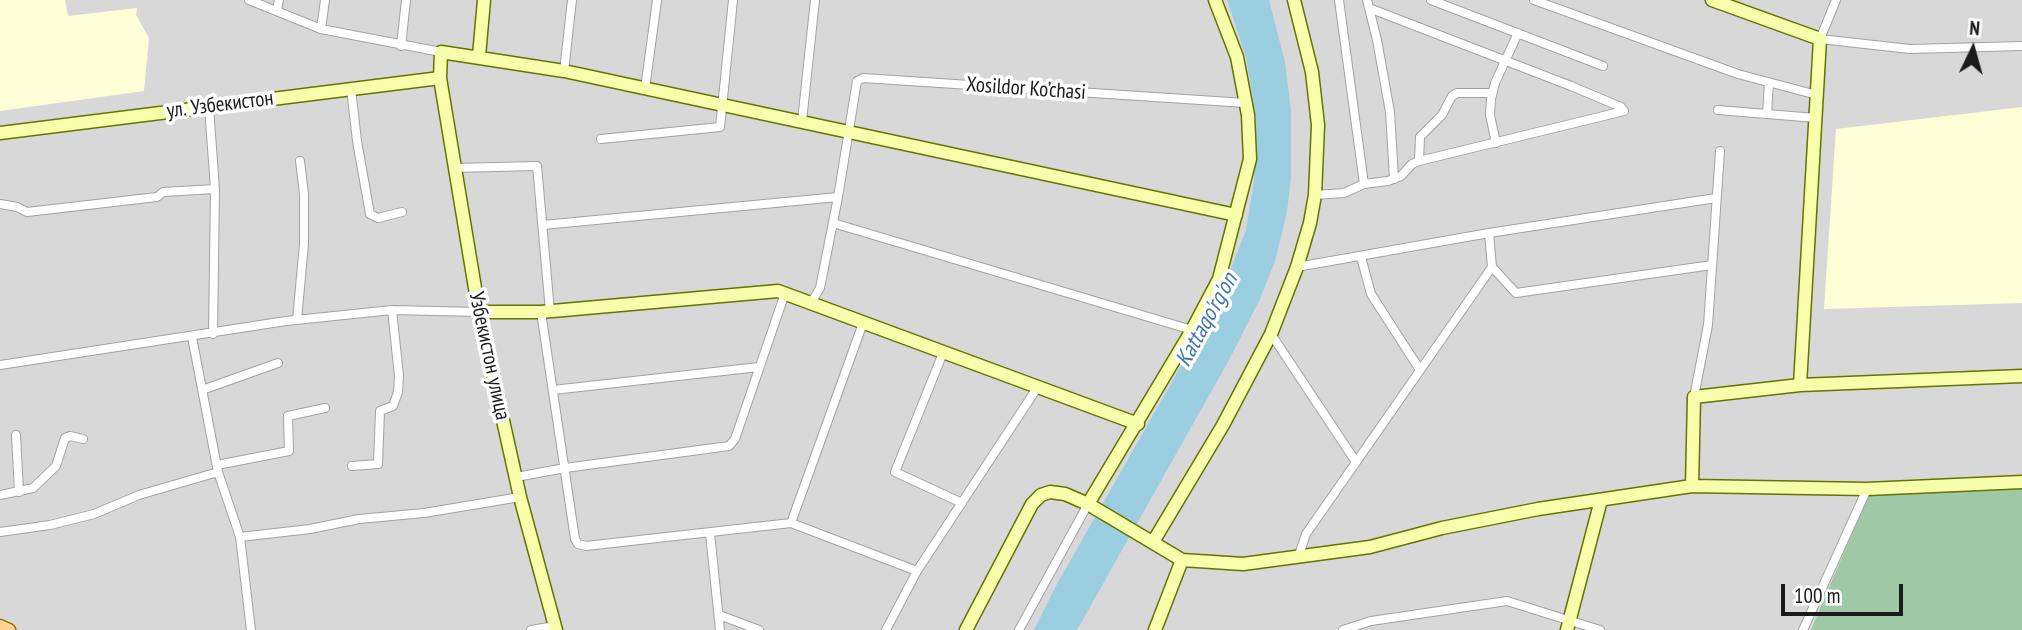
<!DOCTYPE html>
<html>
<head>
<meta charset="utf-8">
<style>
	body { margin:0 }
	#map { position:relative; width:2022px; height:630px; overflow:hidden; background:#eee9df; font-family:"PT Sans Narrow",sans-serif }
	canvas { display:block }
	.north { position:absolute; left:1938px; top:14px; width:70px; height:70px; -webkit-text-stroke:5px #fff; paint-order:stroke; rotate:5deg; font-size:19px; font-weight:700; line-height:28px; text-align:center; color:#1b1b1b }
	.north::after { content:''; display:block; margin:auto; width:24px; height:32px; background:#1b1b1b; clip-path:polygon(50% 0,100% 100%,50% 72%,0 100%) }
	.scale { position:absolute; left:1781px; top:584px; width:122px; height:32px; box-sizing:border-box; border:4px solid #1b1b1b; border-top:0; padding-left:9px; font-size:21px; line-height:24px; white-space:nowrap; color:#1b1b1b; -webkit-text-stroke:5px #fff; paint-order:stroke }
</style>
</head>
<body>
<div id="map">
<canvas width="2022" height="630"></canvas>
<div class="north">N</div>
<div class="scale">100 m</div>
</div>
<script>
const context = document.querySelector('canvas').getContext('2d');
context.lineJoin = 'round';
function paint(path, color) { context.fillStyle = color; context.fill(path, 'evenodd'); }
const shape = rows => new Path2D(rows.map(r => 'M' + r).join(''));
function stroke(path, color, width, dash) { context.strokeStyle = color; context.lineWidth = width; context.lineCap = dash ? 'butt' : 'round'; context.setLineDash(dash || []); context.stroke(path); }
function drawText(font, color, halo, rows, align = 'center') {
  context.font = font + ' "PT Sans Narrow",sans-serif'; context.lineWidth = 7; context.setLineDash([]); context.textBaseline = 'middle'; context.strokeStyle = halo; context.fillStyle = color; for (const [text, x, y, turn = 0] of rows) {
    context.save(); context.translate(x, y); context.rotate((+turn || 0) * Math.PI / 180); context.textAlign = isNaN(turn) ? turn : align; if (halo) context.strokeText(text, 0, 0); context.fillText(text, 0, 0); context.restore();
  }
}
const residential = shape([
	[0,0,2022,0,2022,630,0,630]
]);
const education = shape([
	[0,0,65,0,68,16,137,8,136,15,149,38,144,91,0,111],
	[2022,107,2022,303,1824,309,1836,129]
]);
const cemetery = shape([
	[2022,489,2022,630,1811,630,1868,496]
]);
const water = shape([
	[1227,0,1269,0,1285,62,1291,111,1291,177,1287,212,1275,261,1260,299,1229,360,1077,630,1034,630,1057,584,1218,301,1246,230,1254,181,1256,118,1246,57]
]);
const street = shape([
	[249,0,321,29,441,52],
	[1339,0,1364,184],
	[1367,0,1377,40,1390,112,1394,179],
	[1431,0,1603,66],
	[1534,0,1738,74,1817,95],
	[1836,0,1820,39,1910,49,2022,46],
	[277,10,279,0],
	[321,29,325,0],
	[401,46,406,0],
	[564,71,572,0],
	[351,89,357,141,370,214,378,218,402,212],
	[645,89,657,0],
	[209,107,215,189,213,334],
	[1718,110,1816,118],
	[1767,114,1769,83],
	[802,121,815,0],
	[601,139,720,127,733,0],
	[1496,143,1490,115,1491,99,1495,83,1518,33],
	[1419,161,1420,137,1442,115,1452,96,1457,93,1492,93],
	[453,168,537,166,550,311],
	[1315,195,1344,193,1364,184,1388,181,1401,176,1412,164,1419,161,1624,111,1621,107,1571,86,1369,8],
	[0,204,17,207,27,212,157,197,163,192,215,189],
	[833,223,1192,330],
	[543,225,838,197],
	[1361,257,1371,294,1420,370],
	[1297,267,1489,233,1716,198],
	[1492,267,1516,293,1712,265],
	[811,303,820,288,838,197,857,81,863,78,1246,103],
	[541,312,575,539,578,544,586,546,791,523,917,571],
	[297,320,304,244,304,194,300,161],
	[1271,334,1356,462],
	[192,337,218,472,240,537],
	[943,353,895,472,962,503],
	[0,365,286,321,392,310,479,312],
	[202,390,278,363],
	[553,390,759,367],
	[1694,397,1708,325,1720,151],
	[16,435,19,492],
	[217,465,289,451,288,416,325,408],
	[352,466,378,464,380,411,393,406,398,392,399,376,392,310],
	[516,477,565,468,729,446,735,439,785,293],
	[0,495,33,488,56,466,65,438,70,436,83,439],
	[791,523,863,323],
	[0,532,50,525,94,514,139,495,218,472],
	[710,533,720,630],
	[1298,558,1306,534,1492,267,1489,233],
	[719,615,759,630],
	[251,630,240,537,310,529,359,519,424,513,520,497],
	[531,630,555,626],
	[886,630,917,571,1037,388],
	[1019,630,1088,504],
	[1343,630,1371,621,1507,601,1600,630],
	[1803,630,1867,489]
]);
const secondary = shape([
	[1712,0,1820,39,1800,385],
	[479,56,484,0],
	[0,133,440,78],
	[479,312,541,312,778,291,1138,424],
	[1692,486,1694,397,1800,385,2022,376],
	[1088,504,1192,330,1219,279,1250,159,1248,115,1237,57,1215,0],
	[1153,542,1223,425,1271,334,1297,267,1310,223,1315,195,1318,125,1312,72,1294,0],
	[556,630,520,497,479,312,440,78,441,52,564,71,1236,215],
	[966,630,1032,504,1041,495,1050,492,1065,494,1088,504,1182,560,1243,564,1370,547,1442,528,1538,509,1692,486,1867,489,2022,482],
	[1155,630,1182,560],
	[1567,630,1601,500]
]);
const primary = shape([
	[0,626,9,630]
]);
const streetNames = [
	["Xosildor Ko’chasi",1026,89,4],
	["ул. Узбекистон",220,105,-7],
	["Узбекистон улица",489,356,78]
];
const waterNames = [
	["Kattaqo'rg'on",1207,320,-61]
];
paint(residential, '#d9d8d8');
paint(education, '#feffd7');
paint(cemetery, '#9ec8a6');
paint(water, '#9bcee0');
stroke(street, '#a2a2a2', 10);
stroke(secondary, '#637400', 15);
stroke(primary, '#926700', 15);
stroke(street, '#fff', 8);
stroke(secondary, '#f7ffac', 12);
stroke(primary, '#ffd493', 12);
drawText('21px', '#1b1b1b', '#fff', streetNames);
drawText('italic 23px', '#4175b1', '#fff', waterNames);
</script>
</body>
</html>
